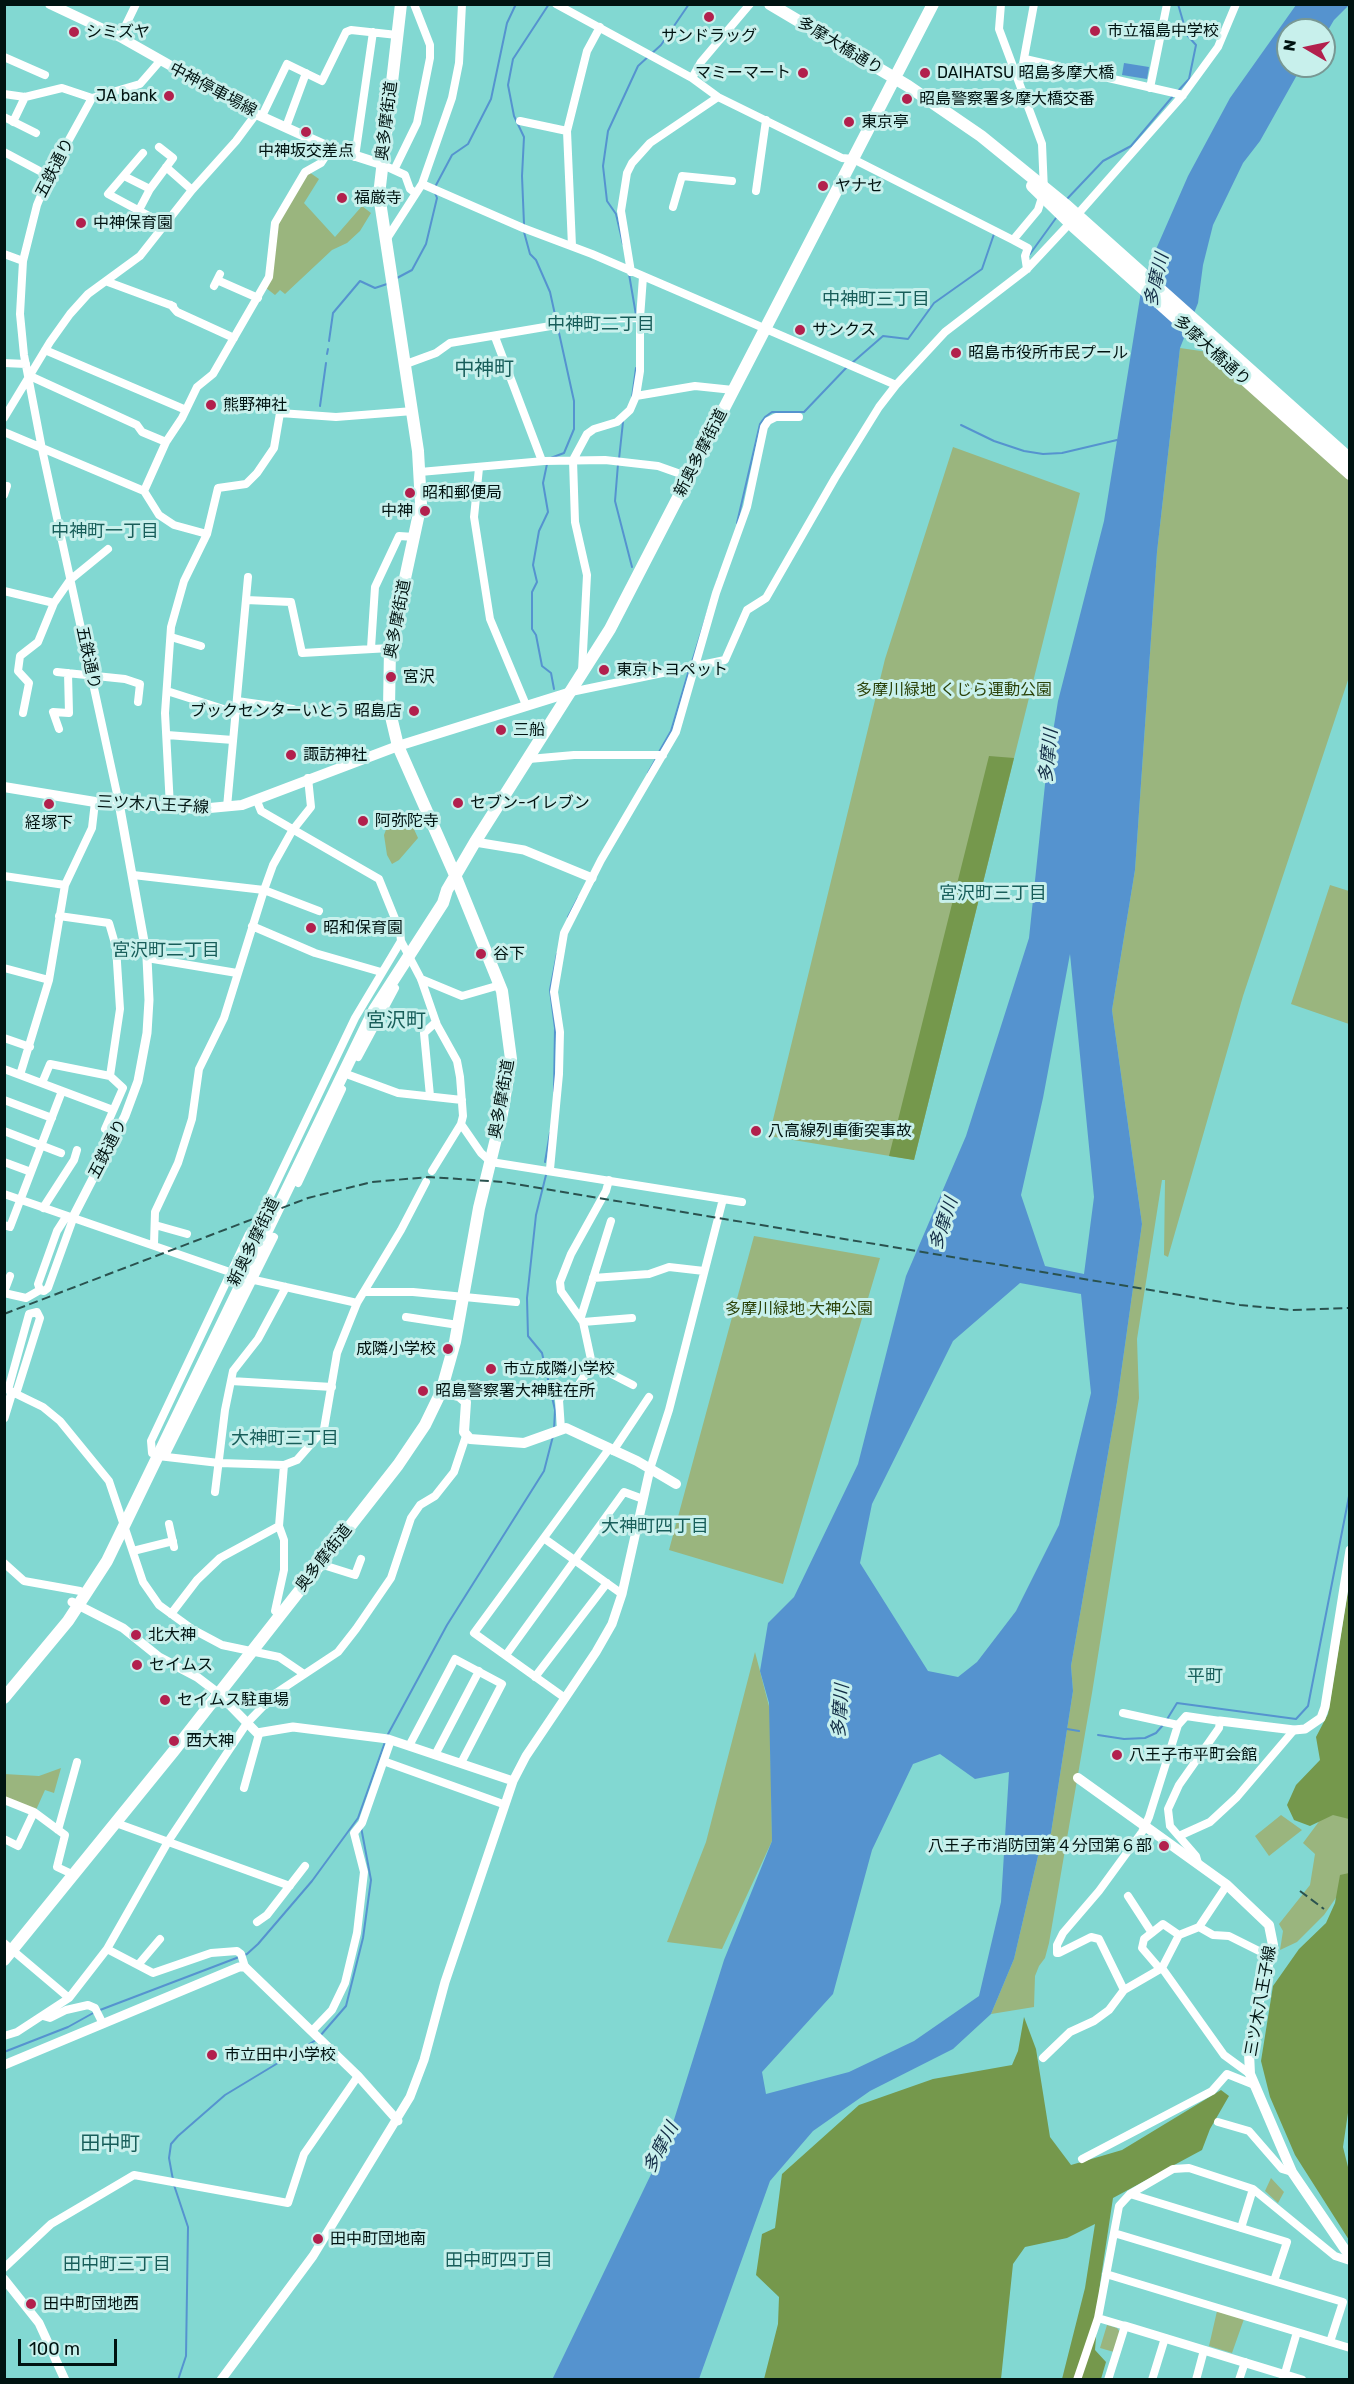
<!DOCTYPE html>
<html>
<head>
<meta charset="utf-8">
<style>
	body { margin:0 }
	#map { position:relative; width:1354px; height:2384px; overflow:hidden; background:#82d8d2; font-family:Rubik,sans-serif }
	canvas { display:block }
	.frame { position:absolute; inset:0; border:6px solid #001311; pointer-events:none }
	.north { position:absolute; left:1276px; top:18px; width:60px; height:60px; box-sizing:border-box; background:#c8f0ec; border:2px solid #789894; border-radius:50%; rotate:279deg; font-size:16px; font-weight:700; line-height:24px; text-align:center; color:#001311 }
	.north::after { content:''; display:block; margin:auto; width:21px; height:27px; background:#b2204d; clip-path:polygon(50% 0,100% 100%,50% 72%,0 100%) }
	.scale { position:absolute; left:18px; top:2339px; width:99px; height:27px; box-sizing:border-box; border:3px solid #001311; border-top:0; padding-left:8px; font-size:18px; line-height:21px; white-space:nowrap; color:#001311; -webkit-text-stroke:4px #c8f0ec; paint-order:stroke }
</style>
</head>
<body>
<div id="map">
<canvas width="1354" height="2384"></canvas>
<div class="frame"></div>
<div class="north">N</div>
<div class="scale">100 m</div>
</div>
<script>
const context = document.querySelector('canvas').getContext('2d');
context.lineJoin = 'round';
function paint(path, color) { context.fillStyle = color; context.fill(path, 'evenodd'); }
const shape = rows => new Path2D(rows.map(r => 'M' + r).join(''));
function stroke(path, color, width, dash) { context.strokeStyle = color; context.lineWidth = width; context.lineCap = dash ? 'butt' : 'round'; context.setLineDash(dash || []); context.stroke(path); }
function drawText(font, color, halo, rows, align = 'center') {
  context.font = font + ' Rubik,"Noto Sans JP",sans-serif'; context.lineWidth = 6; context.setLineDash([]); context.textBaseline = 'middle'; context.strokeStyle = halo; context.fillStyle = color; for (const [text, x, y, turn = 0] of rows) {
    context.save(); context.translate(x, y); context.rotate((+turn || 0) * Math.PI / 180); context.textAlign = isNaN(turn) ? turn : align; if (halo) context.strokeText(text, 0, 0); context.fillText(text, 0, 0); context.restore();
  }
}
const green = shape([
	[309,172,319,179,304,203,335,237,362,206,371,213,360,231,347,243,332,250,285,294,280,290,275,295,266,288,277,222],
	[1180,348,1215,353,1349,474,1349,677,1243,996,1168,1257,1164,1255,1165,1180,1162,1180,1137,1339,1139,1398,1092,1693,1049,1943,1045,1958,1039,1966,1035,1976,1034,2007,991,2014,1014,1959,1038,1856,1051,1833,1073,1691,1071,1666,1117,1402,1142,1224,1112,1010,1135,870,1157,552],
	[953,447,1080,493,914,1160,769,1136,885,659],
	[402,815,408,816,418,838,399,860,392,864,387,855,384,835,387,827],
	[1330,885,1349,891,1349,1024,1291,1004],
	[754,1236,880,1258,783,1584,669,1550],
	[755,1652,770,1710,772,1841,722,1949,667,1942,706,1842],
	[61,1768,54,1793,45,1790,36,1810,5,1797,4,1774,39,1776],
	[1332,1804,1349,1811,1349,1879,1324,1915,1297,1942,1280,1950,1283,1931,1279,1924,1310,1885,1315,1854,1303,1843],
	[1281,1815,1302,1830,1269,1856,1255,1836],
	[1271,2178,1284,2192,1278,2203,1265,2191],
	[1217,2311,1244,2319,1232,2353,1209,2346],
	[1107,2325,1117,2328,1120,2332,1114,2352,1100,2348]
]);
const forest = shape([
	[989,756,1014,758,914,1160,889,1156],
	[1349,1584,1349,1819,1333,1815,1310,1826,1294,1820,1287,1805,1296,1785,1320,1760,1316,1737,1328,1714],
	[1349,1873,1350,2099,1343,2147,1349,2171,1349,2240,1295,2155,1270,2097,1261,2061,1273,1986,1299,1949,1326,1923,1335,1903,1340,1875],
	[1024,2017,1036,2049,1050,2137,1071,2165,1122,2150,1221,2090,1229,2096,1210,2129,1202,2150,1113,2198,1100,2284,1095,2350,1106,2362,1101,2379,1062,2379,1085,2288,1095,2224,1067,2238,1025,2247,1013,2264,1001,2379,764,2379,778,2324,779,2297,756,2275,762,2234,775,2228,782,2174,859,2105,933,2079,1012,2065,1018,2051]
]);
const water = shape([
	[1296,5,1349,5,1334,20,1324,37,1324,30,1288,30,1288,66,1302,66,1260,141,1243,163,1213,225,1203,265,1198,303,1180,348,1157,552,1135,870,1112,1010,1142,1224,1117,1402,1071,1666,1073,1691,1051,1833,1038,1856,1014,1959,991,2014,953,2049,870,2091,813,2131,770,2181,699,2379,552,2380,668,2139,724,1960,772,1841,769,1703,760,1671,768,1623,794,1597,858,1464,906,1276,966,1136,1029,938,1046,775,1058,701,1104,521,1143,279,1188,176,1230,98],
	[1070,954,1094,1197,1084,1274,1045,1266,1021,1195,1043,1098],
	[1020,1283,1081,1294,1091,1393,1059,1525,1016,1611,977,1662,958,1677,928,1671,860,1563,872,1504,953,1341],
	[940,1754,975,1779,1009,1772,1001,1902,979,1996,914,2041,849,2072,766,2094,762,2072,833,1994,872,1850,913,1764],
	[1124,63,1149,67,1147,79,1122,75]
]);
const stream = shape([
	[1177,92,1189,79,1196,45,1187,35,1178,4],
	[435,187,452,155,468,144,491,99,507,23,516,4],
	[1066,200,1103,161,1131,146,1173,96],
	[524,224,522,176,524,137,514,116,508,85,513,59,549,4],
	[524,232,530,254,536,260,550,292,574,401,574,429,564,453,548,459],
	[623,244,616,214,607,201,603,166,608,131,638,66,661,45,689,4],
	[1030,254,1056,218],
	[629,274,636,315],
	[397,278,412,270,426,244,437,198,435,193],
	[329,341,333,313,360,281,375,288,387,284],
	[327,354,328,349],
	[852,363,883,336,908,339,934,303,982,269,994,234],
	[632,398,636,368],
	[320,406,326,363],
	[961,425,994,441,1024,451,1043,454,1062,453,1117,440],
	[619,459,623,422],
	[547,464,543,483,548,512,539,531,533,565,537,582,532,592,532,629,536,635,542,666,551,673,554,689],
	[618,464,615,501,632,567],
	[737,523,760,424,765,417,772,412,804,412,847,367],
	[691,665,719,576],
	[659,752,671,731,689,670],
	[648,773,657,757],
	[568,917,578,898],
	[554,1091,555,1028,550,990,557,954],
	[545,1162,550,1133],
	[546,1175,536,1215,527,1298,528,1336,542,1353,555,1410,554,1430],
	[1166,1721,1177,1703,1296,1719,1308,1706,1350,1491],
	[1067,1729,1079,1731],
	[1098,1735,1124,1739,1145,1738,1156,1733,1163,1725],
	[387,1736,447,1625,544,1471,553,1436],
	[100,2010,247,1954,258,1944,312,1881,358,1818,385,1742],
	[320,2036,346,2006,363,1938,371,1880,361,1827],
	[4,2052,68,2027,95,2012],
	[173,2180,169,2158,171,2144,178,2136,225,2095,316,2040],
	[174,2185,188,2227,186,2356,178,2380]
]);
const minor = shape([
	[556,4,692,78,718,97,842,158,853,159,1013,240],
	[1001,4,999,29,1042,144,1044,191,1038,210,1013,240,1028,248,1025,256,1027,269],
	[120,37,136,4],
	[4,57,45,75],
	[1025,59,1183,95],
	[692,78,701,62,750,4],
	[1020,80,1034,4],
	[1150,88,1167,4],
	[4,94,25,97,62,88,92,98,140,84,160,61],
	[92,98,49,176,37,205,23,261,20,314,24,355,42,449,119,803],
	[262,116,287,64,322,81,346,32,351,30,397,35],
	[4,117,36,133],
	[520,121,567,131],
	[13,122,25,97],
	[286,127,306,73],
	[4,152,49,176],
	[143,153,108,194,164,224],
	[355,157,373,32],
	[381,164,405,175,410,189,415,193],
	[166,167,192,190],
	[395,168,417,123,430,58,430,45,414,4],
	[124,176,150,189],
	[422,184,523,228,592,254,896,385],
	[756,191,766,120],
	[673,207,682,176,732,181],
	[139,210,150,189,173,158,159,147],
	[1077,215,1183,95,1218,47,1236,4],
	[386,240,422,184,452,98,459,63,462,4],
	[572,246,567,131,587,51,600,27],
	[4,254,23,261],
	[631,272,621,211,627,173,632,163,650,143,718,97],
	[217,280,258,298],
	[108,282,173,306],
	[214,286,220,274],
	[171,305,177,312,234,338],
	[495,337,542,461],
	[45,350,186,410],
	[4,363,26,364],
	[406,364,436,353,450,343,592,319,640,318],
	[30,376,137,425,142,432,166,442],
	[636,396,695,386,733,390],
	[4,418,50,342,70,314,88,294,140,256,192,190,236,141,256,114],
	[4,432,144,491,159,515,174,525,207,534],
	[479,468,474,517,490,619,526,705],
	[420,472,544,461,605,460,658,466,689,477],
	[4,486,7,486,4,495],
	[144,491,166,442,182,418,197,387,213,374,269,277,275,223,305,172,321,163,331,148],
	[4,591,54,603],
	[246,600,291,602,302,653,390,648],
	[171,637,201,646],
	[371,648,375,587,399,536,414,537],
	[582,671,587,575,575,522,573,460,587,434,594,429,617,422,630,410,636,396,640,371,640,318,643,277],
	[57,672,125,679,140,684,138,702],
	[167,691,236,713],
	[571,692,725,660,747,610,766,598,835,478,879,407,896,385,945,332,1027,269,1070,223],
	[237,701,293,709],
	[23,713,29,683,18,671,20,656,38,642,54,603,70,580,108,549],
	[59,729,53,712,69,713,68,673],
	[167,735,233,740],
	[529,759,574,755,663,755],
	[257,801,261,811,379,879,400,931,401,941,421,979,437,1025,457,1061,460,1077,463,1116,461,1124,432,1171],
	[170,807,165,713,171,627,184,581,207,534,218,488,246,484,257,473,274,448,280,413,336,417,413,411],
	[227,807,248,577],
	[133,875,264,890,319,911],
	[4,876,65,885],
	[59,916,109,923,116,947,120,1009,110,1076,123,1088,105,1129],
	[252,926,315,953,381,972],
	[147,958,237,973],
	[4,968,49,980],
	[421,979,462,996,500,985],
	[4,1038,30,1047],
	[358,1057,395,988],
	[4,1069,113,1110],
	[20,1075,49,980,65,885,92,828,95,802],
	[349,1075,398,1093,462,1100],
	[42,1083,50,1064,110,1076],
	[430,1096,424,1033,436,1022],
	[4,1100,52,1118],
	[461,1124,481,1153,491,1162,742,1202],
	[4,1131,61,1153],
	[4,1162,31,1172],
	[550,1169,559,1074,560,1032,554,992,564,933,601,860,676,732,716,593,747,507,764,427,768,421,776,417,799,417],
	[298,1183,342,1089],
	[4,1194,250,1279,357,1303],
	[269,1198,355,1018,401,941],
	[43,1208,74,1160,77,1150],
	[66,1217,57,1231,38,1284,40,1290,44,1291,48,1288,73,1219],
	[4,1225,10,1227,62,1091],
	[155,1225,187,1234],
	[154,1244,155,1212,178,1163,192,1119,199,1069,224,1018,264,890,273,865,292,831,311,807,308,778],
	[593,1278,649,1274,669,1267,704,1271],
	[4,1292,10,1276],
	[365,1292,413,1292,516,1302],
	[4,1293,26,1298,40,1290],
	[406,1317,458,1325],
	[581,1317,611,1221],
	[583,1322,632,1318],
	[592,1364,633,1385],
	[231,1381,332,1387],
	[4,1388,43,1407,60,1421,109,1481,143,1582,159,1605,192,1629,222,1645,279,1657,304,1674],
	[8,1390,29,1314,37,1312,40,1318,16,1394],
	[561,1429,559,1400,563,1394,578,1386,592,1364,583,1322,561,1291,560,1282,571,1254,606,1191,609,1180],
	[613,1451,649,1397],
	[152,1453,151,1441,249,1234],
	[158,1456,219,1463,284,1465,297,1460,324,1429,337,1353,357,1303,401,1230,426,1182],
	[165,1456,274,1237],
	[650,1469,669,1410,723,1199],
	[215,1492,225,1410,233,1371,258,1339,286,1287],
	[169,1524,174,1547],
	[545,1539,622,1594],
	[133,1551,173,1541],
	[4,1563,24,1581,80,1591],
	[320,1564,355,1575,361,1559],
	[171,1614,197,1580,220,1558,279,1526],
	[280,1614,275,1611,284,1570,284,1540,279,1526,284,1465],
	[506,1655,624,1492,643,1499],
	[535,1677,607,1583],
	[565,1698,474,1633,609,1449],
	[1123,1713,1178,1725],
	[409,1746,455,1659,502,1684,461,1763],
	[435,1755,479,1671],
	[386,1762,503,1804],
	[244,1788,259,1734],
	[4,1800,34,1812,65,1835,57,1867,74,1875],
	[116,1823,290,1886],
	[58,1830,77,1762],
	[1179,1836,1210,1822,1237,1797,1294,1730],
	[4,1839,18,1846,34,1812],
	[1128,1896,1152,1933],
	[257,1922,267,1915,305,1866],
	[1199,1927,1213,1935,1229,1936,1259,1951,1271,1953],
	[4,1943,69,1998],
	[107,1949,153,1973,211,1953,237,1951,241,1954,245,1967],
	[138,1965,160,1939],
	[1162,1968,1224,2055,1250,2074],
	[1160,1969,1142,1948,1144,1939,1163,1924,1179,1935],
	[1124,1990,1099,1939,1091,1937,1059,1953,1057,1953,1057,1945,1063,1933,1099,1891,1142,1832,1149,1817,1178,1725,1186,1716,1220,1721,1219,1728,1179,1785,1168,1809,1170,1826,1196,1856,1198,1863],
	[43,2016,50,2018,66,2010,88,2005,95,2008,103,2024],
	[312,2031,332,2010,345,1983,357,1933,364,1872,354,1833,362,1823,391,1740],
	[4,2036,17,2032,69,1998,107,1949,169,1840,247,1723,276,1693,338,1652,356,1629,391,1578,411,1518,420,1505,435,1496,454,1472,466,1436],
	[1043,2058,1070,2032,1094,2021,1109,2010,1124,1990,1162,1968,1179,1935,1199,1927,1227,1885],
	[1218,2122,1249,2131,1282,2169,1292,2172],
	[1082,2159,1212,2091,1227,2074,1252,2084],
	[1130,2194,1287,2242,1274,2281],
	[1241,2228,1253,2189],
	[1114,2233,1343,2302,1330,2342],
	[4,2268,51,2224,134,2175,288,2203,304,2154,358,2076],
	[1106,2274,1350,2348],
	[1098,2318,1125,2326,1108,2380],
	[1077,2380,1098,2318,1119,2206,1130,2194,1173,2169,1189,2168,1253,2189,1335,2256,1350,2261],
	[1152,2380,1165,2338],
	[1196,2380,1204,2350],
	[1239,2380,1245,2362],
	[1283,2380,1297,2332]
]);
const tertiary = shape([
	[475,842,524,850,592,878],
	[72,1219,125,1116,138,1081,147,1033,149,1000,147,958,119,803],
	[4,1418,12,1392],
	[72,1602,123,1628,159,1657,197,1677,218,1693,257,1733,293,1727,388,1739,513,1781],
	[1220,1721,1294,1730,1305,1729,1321,1718,1325,1707,1350,1550],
	[4,2065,239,1967,245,1967,358,2076,398,2121],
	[4,2279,39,2323,65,2380],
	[1125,2326,1302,2380],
	[221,2380,313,2256,410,2097,424,2060,445,1982,513,1781,526,1756,596,1652,612,1624,622,1594,650,1469]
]);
const secondary = shape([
	[50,4,120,37,256,114,331,148,381,164],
	[4,787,95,802,199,809,242,805,398,746,571,692],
	[441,1392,459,1396,466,1402,464,1432,470,1439,524,1443,566,1428,637,1461,676,1484],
	[1078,1778,1227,1885,1269,1925,1273,1945,1255,2017,1249,2053,1250,2074,1292,2172,1350,2257]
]);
const primary = shape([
	[770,4,908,86,981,136,1067,206,1350,459],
	[1032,186,1074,227,1350,474],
	[4,1698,68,1621,107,1561,374,1010,443,903,447,890,475,842,610,629,933,4],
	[4,1960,173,1752,398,1465,425,1425,441,1392,455,1342,479,1208,502,1114,511,1059,502,991,455,875,398,746,389,708,390,648,421,504,418,451,379,195,401,4]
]);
const rail = shape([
	[4,1314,308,1198,372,1182,429,1177,503,1182,1240,1305,1292,1310,1350,1308],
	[1300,1891,1324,1909]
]);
const markers = [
	[709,17,6,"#b2204d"],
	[1095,31,6,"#b2204d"],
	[74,32,6,"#b2204d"],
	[803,73,6,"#b2204d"],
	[925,73,6,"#b2204d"],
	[169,96,6,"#b2204d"],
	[907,99,6,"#b2204d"],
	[849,122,6,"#b2204d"],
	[306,132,6,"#b2204d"],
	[823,186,6,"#b2204d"],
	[342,198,6,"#b2204d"],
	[81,223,6,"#b2204d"],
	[800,330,6,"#b2204d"],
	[956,353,6,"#b2204d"],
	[211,405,6,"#b2204d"],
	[410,493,6,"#b2204d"],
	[425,511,6,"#b2204d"],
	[604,670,6,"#b2204d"],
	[391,677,6,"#b2204d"],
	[414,711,6,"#b2204d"],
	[501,730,6,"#b2204d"],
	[291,755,6,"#b2204d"],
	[458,803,6,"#b2204d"],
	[49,804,6,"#b2204d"],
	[363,821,6,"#b2204d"],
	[311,928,6,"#b2204d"],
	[481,954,6,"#b2204d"],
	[756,1131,6,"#b2204d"],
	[448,1349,6,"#b2204d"],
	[491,1369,6,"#b2204d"],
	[423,1391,6,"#b2204d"],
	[136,1635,6,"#b2204d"],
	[137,1665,6,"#b2204d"],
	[165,1700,6,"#b2204d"],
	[174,1741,6,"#b2204d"],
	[1117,1755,6,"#b2204d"],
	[1164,1846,6,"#b2204d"],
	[212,2055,6,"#b2204d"],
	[318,2239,6,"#b2204d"],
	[31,2304,6,"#b2204d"]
];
const poiNames = [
	["市立福島中学校",1107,31],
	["シミズヤ",86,32],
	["サンドラッグ",709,36,"center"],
	["マミーマート",791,73,"right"],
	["DAIHATSU 昭島多摩大橋",937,73],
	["JA bank",157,96,"right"],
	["昭島警察署多摩大橋交番",919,99],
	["東京亭",861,122],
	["中神坂交差点",306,151,"center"],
	["ヤナセ",835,186],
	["福厳寺",354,198],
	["中神保育園",93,223],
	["サンクス",812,330],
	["昭島市役所市民プール",968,353],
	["熊野神社",223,405],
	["昭和郵便局",422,493],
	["中神",413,511,"right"],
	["東京トヨペット",616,670],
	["宮沢",403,677],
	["ブックセンターいとう 昭島店",402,711,"right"],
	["三船",513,730],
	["諏訪神社",303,755],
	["セブン-イレブン",470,803],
	["阿弥陀寺",375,821],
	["経塚下",49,823,"center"],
	["昭和保育園",323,928],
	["谷下",493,954],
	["八高線列車衝突事故",768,1131],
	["成隣小学校",436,1349,"right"],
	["市立成隣小学校",503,1369],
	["昭島警察署大神駐在所",435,1391],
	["北大神",148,1635],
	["セイムス",149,1665],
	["セイムス駐車場",177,1700],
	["西大神",186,1741],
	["八王子市平町会館",1129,1755],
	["八王子市消防団第４分団第６部",1152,1846,"right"],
	["市立田中小学校",224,2055],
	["田中町団地南",330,2239],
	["田中町団地西",43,2304]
];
const streetNames = [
	["多摩大橋通り",840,46,31],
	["中神停車場線",213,90,28],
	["奥多摩街道",387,121,-83],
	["五鉄通り",55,168,-63],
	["多摩大橋通り",1212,351,42],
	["新奥多摩街道",701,453,-63],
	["奥多摩街道",398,619,-79],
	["五鉄通り",88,658,78],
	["三ツ木八王子線",153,805,3],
	["奥多摩街道",502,1099,-80],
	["五鉄通り",108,1149,-63],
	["新奥多摩街道",254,1242,-64],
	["奥多摩街道",324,1558,-52],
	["三ツ木八王子線",1261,2001,-80]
];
const parkNames = [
	["多摩川緑地 くじら運動公園",954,690],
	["多摩川緑地 大神公園",799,1309]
];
const waterNames = [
	["多摩川",1157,280,-77],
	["多摩川",1049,756,-84],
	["多摩川",944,1224,-72],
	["多摩川",841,1711,-86],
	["多摩川",661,2148,-62]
];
const neighbourhoodNames = [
	["中神町三丁目",876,300],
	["中神町二丁目",601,325],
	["中神町一丁目",105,532],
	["宮沢町三丁目",993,894],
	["宮沢町二丁目",166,951],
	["大神町三丁目",285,1439],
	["大神町四丁目",655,1527],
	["平町",1205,1677],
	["田中町四丁目",499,2261],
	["田中町三丁目",117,2265]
];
const quarterNames = [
	["中神町",484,369],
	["宮沢町",396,1021],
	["田中町",110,2144]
];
paint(green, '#9ab57e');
paint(forest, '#75984c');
paint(water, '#5593cf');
stroke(stream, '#5593cf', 2);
stroke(minor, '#fff', 8);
stroke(tertiary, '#fff', 9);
stroke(secondary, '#fff', 10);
stroke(primary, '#fff', 12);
stroke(rail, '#2a524f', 2, [9, 4.5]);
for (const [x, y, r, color] of markers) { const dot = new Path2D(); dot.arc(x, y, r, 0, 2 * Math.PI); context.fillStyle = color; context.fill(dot); stroke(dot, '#c8f0ec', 2); }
drawText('16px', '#001311', '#c8f0ec', poiNames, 'left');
drawText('16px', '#001311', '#c8f0ec', streetNames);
drawText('16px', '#2b4209', '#c8f0ec', parkNames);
drawText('italic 18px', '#122c45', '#c8f0ec', waterNames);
drawText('18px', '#185e5a', '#c8f0ec', neighbourhoodNames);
drawText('20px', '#185e5a', '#c8f0ec', quarterNames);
</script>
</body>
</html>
